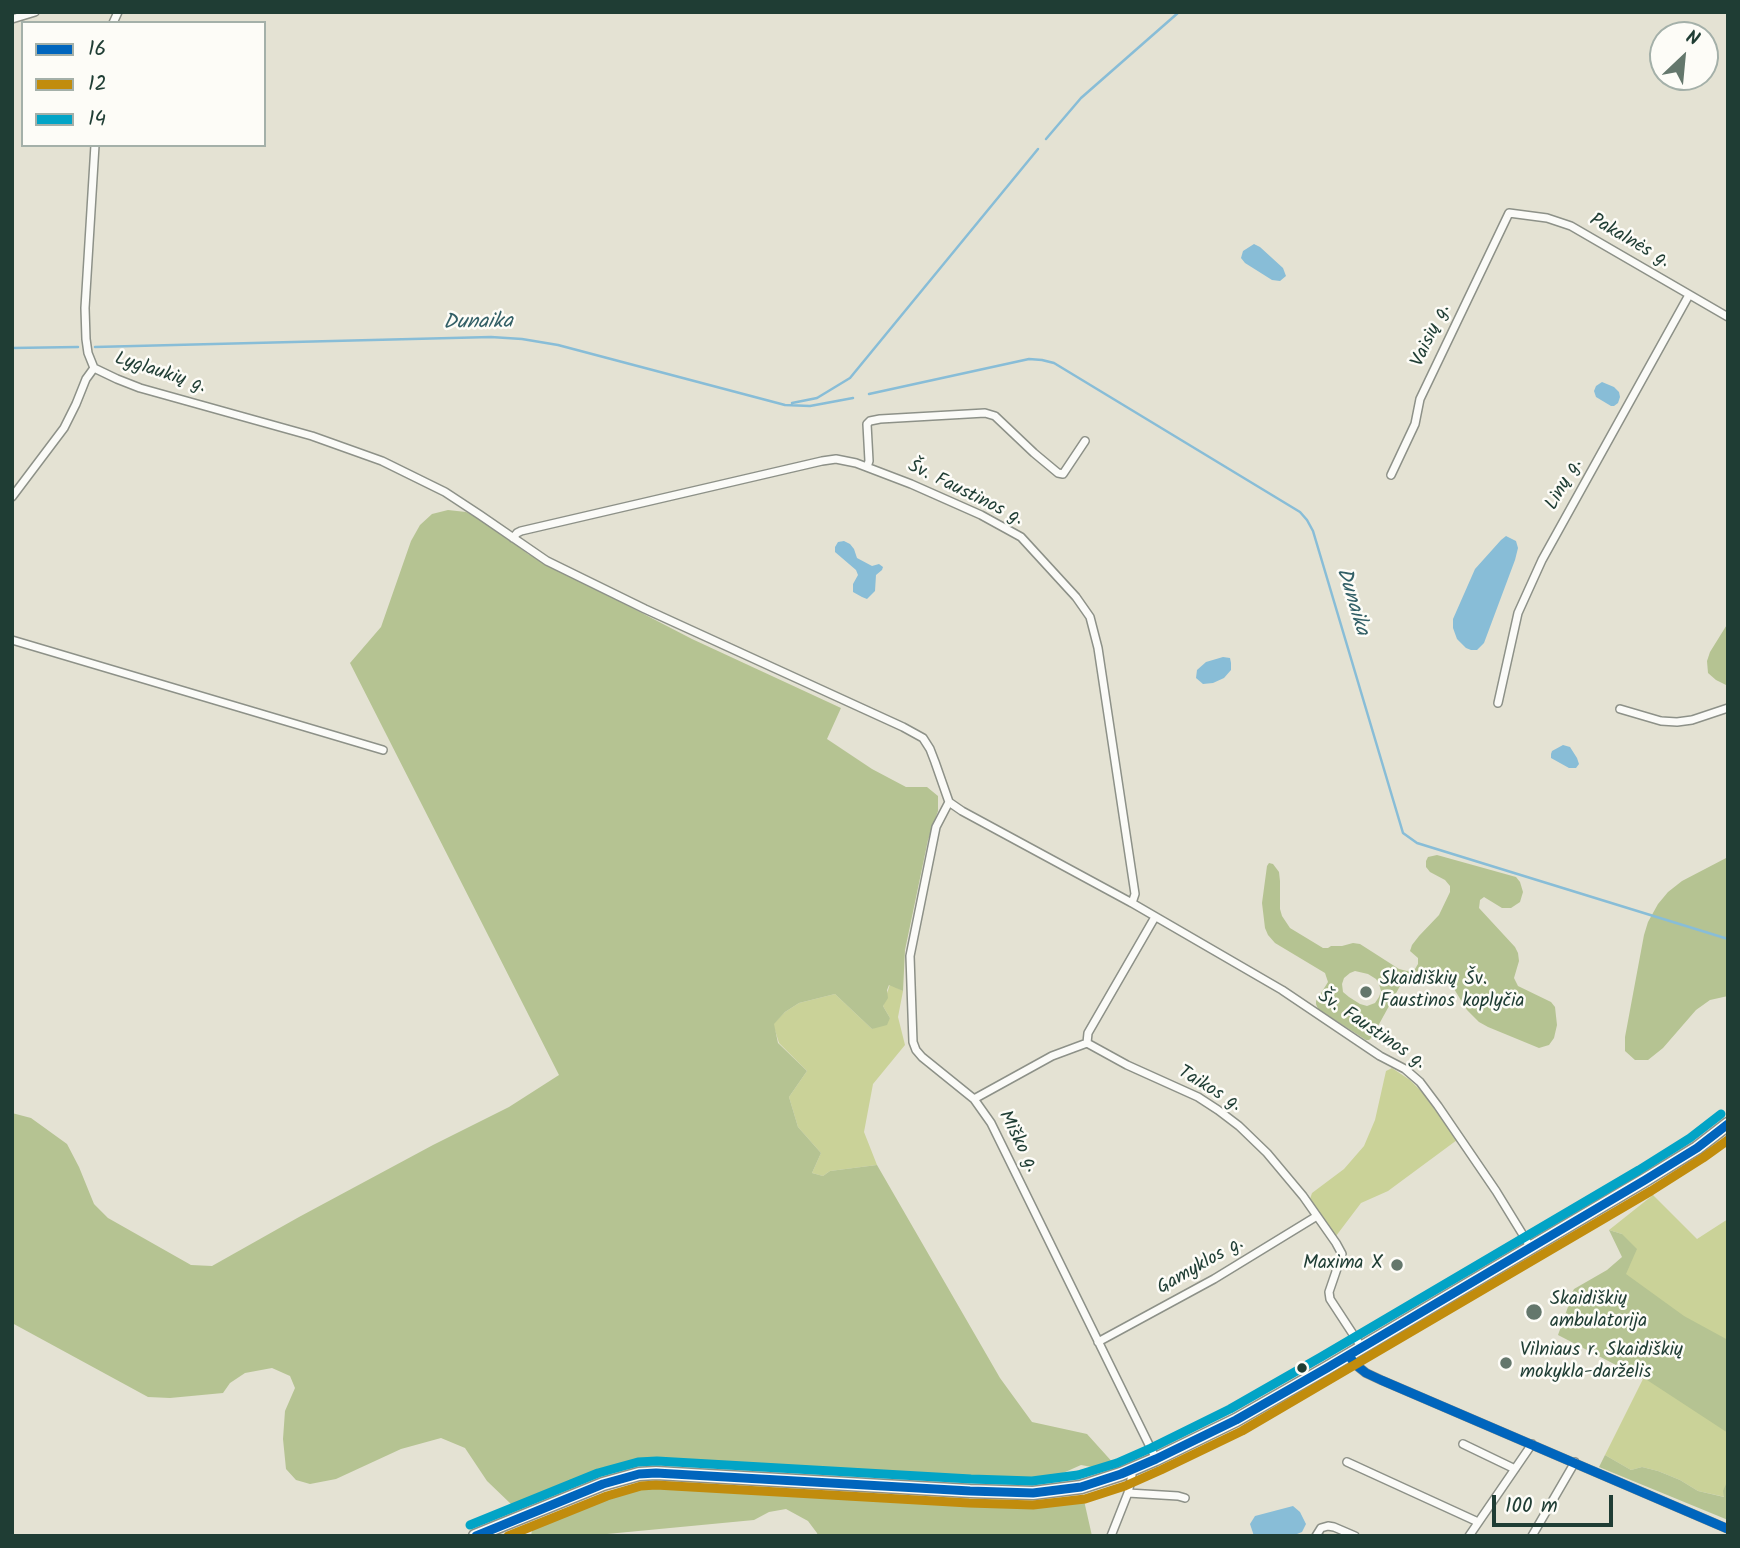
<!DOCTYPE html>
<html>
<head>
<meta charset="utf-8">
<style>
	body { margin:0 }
	#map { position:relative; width:1740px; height:1548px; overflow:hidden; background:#e4e2d3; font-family:Kalam,sans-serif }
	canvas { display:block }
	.frame { position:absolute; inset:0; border:14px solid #1f3d34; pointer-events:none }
	.legend { position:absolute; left:21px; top:21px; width:245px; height:126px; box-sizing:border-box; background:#fdfcf7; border:2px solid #a4b0a9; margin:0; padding:9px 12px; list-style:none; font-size:21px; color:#1f3d34 }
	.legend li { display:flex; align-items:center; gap:14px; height:35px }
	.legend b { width:35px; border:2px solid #a4b0a9 }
	.north { position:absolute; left:1649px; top:21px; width:70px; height:70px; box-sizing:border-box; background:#fdfcf7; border:2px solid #a4b0a9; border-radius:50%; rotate:26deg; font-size:19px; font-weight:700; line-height:28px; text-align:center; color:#1f3d34 }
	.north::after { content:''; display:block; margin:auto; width:24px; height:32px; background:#64776c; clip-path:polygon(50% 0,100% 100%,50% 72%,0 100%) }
	.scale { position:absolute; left:1492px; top:1495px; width:121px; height:32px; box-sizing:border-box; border:4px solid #1f3d34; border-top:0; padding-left:9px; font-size:21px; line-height:24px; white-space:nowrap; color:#1f3d34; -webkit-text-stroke:5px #fdfcf7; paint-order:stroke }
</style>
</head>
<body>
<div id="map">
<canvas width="1740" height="1548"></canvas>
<div class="frame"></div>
<ul class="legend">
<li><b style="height:9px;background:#0065bd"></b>16</li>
<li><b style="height:9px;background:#c18c0d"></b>12</li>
<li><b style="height:9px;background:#02a4c6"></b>14</li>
</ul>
<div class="north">N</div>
<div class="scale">100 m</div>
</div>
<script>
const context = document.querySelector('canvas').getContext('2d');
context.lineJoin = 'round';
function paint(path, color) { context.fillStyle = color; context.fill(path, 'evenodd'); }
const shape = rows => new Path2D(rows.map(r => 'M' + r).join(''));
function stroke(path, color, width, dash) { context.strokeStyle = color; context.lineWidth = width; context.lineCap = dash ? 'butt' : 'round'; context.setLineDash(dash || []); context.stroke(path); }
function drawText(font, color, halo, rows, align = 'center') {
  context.font = font + ' Kalam,sans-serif'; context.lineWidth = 5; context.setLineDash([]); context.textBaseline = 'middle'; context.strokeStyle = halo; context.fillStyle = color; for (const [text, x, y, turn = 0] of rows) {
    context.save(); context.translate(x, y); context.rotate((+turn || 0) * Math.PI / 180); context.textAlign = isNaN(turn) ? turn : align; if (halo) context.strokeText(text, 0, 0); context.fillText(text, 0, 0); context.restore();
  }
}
const green = shape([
	[890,984,903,991,898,1017,905,1045,873,1084,864,1132,877,1165,830,1171,823,1176,812,1173,821,1153,798,1127,789,1097,807,1071,779,1043,773,1024,785,1012,799,1003,835,994,872,1029,890,1018,883,1006],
	[1392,1068,1410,1080,1423,1093,1457,1140,1388,1191,1361,1203,1336,1236,1310,1199,1312,1193,1344,1169,1364,1146,1375,1120,1386,1071],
	[1653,1195,1697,1239,1728,1219,1728,1484,1726,1484,1725,1497,1698,1491,1680,1480,1658,1471,1642,1467,1631,1470,1605,1455,1643,1379,1647,1379,1625,1273,1622,1234,1609,1230]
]);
const forest = shape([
	[448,510,466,512,491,525,528,554,692,639,841,708,827,739,872,769,906,787,927,787,938,796,938,811,928,840,905,950,903,991,889,985,887,990,888,998,883,1006,890,1018,887,1025,872,1029,835,994,799,1003,785,1012,774,1024,778,1043,807,1071,789,1097,798,1127,821,1153,812,1173,823,1176,830,1171,877,1165,1000,1378,1032,1422,1087,1434,1115,1465,1099,1471,1092,1467,1081,1465,1063,1473,1033,1479,984,1481,753,1465,649,1460,619,1466,512,1505,487,1481,465,1448,441,1438,401,1449,336,1479,310,1484,296,1480,286,1469,283,1439,285,1411,295,1388,290,1376,272,1368,245,1373,230,1383,223,1393,170,1398,148,1397,12,1323,12,1113,31,1118,67,1144,79,1167,94,1204,108,1218,191,1265,212,1266,299,1217,433,1145,509,1107,559,1075,350,663,381,627,411,541,420,525,432,514],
	[1728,623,1728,686,1716,680,1708,673,1707,661,1710,652],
	[1437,855,1516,877,1520,882,1523,892,1520,902,1511,908,1502,908,1484,897,1480,900,1479,908,1515,947,1518,953,1519,961,1514,978,1518,986,1551,1002,1555,1007,1557,1025,1554,1038,1549,1045,1539,1048,1488,1027,1479,1022,1467,1010,1451,984,1441,977,1428,972,1414,974,1400,986,1372,1037,1369,1040,1366,1040,1318,1009,1316,1004,1316,1001,1328,982,1325,973,1275,943,1268,935,1265,928,1262,903,1267,866,1269,863,1273,864,1279,872,1280,881,1280,909,1282,916,1290,928,1323,948,1328,948,1331,946,1342,946,1353,943,1360,944,1399,969,1407,971,1415,969,1418,964,1418,958,1410,951,1412,945,1419,936,1439,915,1450,892,1450,886,1445,880,1430,872,1426,867,1426,861,1428,857],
	[1355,971,1368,974,1376,979,1379,984,1381,991,1379,997,1375,1003,1367,1006,1360,1004,1349,997,1343,992,1342,984,1344,978,1350,973],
	[1728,857,1728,996,1710,1000,1696,1010,1663,1048,1648,1060,1635,1060,1625,1051,1625,1037,1644,935,1648,922,1658,904,1668,892,1682,881],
	[1609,1230,1622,1234,1637,1249,1626,1274,1684,1316,1728,1340,1728,1433,1647,1380,1643,1379,1558,1335,1569,1304,1571,1295,1574,1289,1607,1270,1622,1257],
	[1605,1455,1631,1470,1642,1467,1658,1471,1680,1480,1698,1491,1724,1497,1723,1491,1726,1484,1728,1484,1728,1520,1599,1467],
	[661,1484,1051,1504,1069,1502,1083,1496,1092,1536,818,1536,817,1533,808,1521,786,1509,769,1512,754,1520,586,1536,531,1536,532,1530,614,1493,640,1485]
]);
const water = shape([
	[1254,244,1260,247,1283,268,1286,276,1280,281,1272,280,1245,263,1241,258,1243,251],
	[1602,382,1614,387,1619,392,1620,397,1618,403,1614,406,1611,406,1596,397,1594,391,1596,386],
	[1506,536,1516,541,1518,548,1515,560,1484,643,1477,650,1471,650,1466,648,1457,639,1453,628,1453,619,1475,569,1501,540],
	[844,541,850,544,854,549,857,558,872,566,879,564,883,567,882,570,876,575,875,591,867,599,862,597,853,592,853,584,858,575,856,570,835,552,835,547,838,542],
	[1223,657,1230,658,1231,663,1231,670,1224,678,1213,683,1203,684,1196,678,1197,670,1206,662],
	[1563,745,1570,747,1577,758,1579,764,1576,768,1569,768,1551,758,1551,754,1552,751],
	[1293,1506,1300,1512,1306,1524,1302,1532,1292,1536,1254,1536,1250,1524,1255,1516]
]);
const stream = shape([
	[1046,139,1081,98,1179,12],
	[95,347,491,337,522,339,558,345,785,405,810,406,853,398],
	[12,348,78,347],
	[869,394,1029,359,1042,360,1054,363,1300,512,1307,520,1313,531,1403,833,1417,843,1728,939],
	[792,403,817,398,850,378,1038,149]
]);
const minor = shape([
	[12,19,35,12],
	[113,23,118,12],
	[95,145,85,308,86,339,88,353,94,368,117,379,140,388,312,436,382,461,445,492,480,515,547,561,645,609,903,727,923,738,930,749,935,762,949,802,962,811,1132,903,1282,990,1380,1056,1405,1069,1420,1082,1438,1106,1496,1191,1531,1248],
	[867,467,869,461,867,424,870,421,880,419,985,413,995,416,1034,453,1058,473,1063,474,1085,441],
	[1391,475,1415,424,1420,399,1509,213,1547,218,1571,226,1728,317],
	[12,497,64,428,76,404,86,379,94,368],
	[513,538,517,533,521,531,822,461,836,459,856,463,911,484,981,515,1021,537,1076,597,1090,617,1098,648,1135,894,1132,903],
	[12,640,383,750],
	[1498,703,1518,613,1542,560,1689,295],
	[1620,709,1661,721,1677,722,1692,720,1728,708],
	[949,802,936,827,910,956,913,1042,916,1050,922,1057,974,1099,991,1123,1156,1459],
	[1155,917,1088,1033,1087,1043,1127,1065,1198,1097,1218,1110,1239,1126,1267,1153,1303,1196,1336,1243,1342,1254,1329,1292,1330,1299,1362,1348],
	[974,1099,1052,1056,1087,1043],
	[1098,1342,1214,1279,1317,1216],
	[1349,1356,1356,1365,1366,1373,1381,1380,1728,1529],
	[1463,1444,1515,1469],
	[1347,1462,1478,1522],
	[1128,1493,1178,1496,1185,1498],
	[1111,1536,1128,1493,1132,1475,1131,1471],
	[1316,1536,1321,1528,1328,1526,1334,1527,1355,1536],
	[1469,1536,1532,1444],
	[1532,1536,1575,1462]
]);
const primary = shape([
	[475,1536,603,1484,639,1474,656,1473,970,1491,1033,1493,1081,1487,1121,1474,1156,1459,1236,1420,1327,1368,1645,1180,1697,1148,1728,1124]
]);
const bus1 = shape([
	[1349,1356,1356,1365,1366,1373,1381,1380,1728,1529],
	[476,1536,603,1484,639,1474,656,1473,970,1491,1033,1493,1081,1487,1121,1474,1156,1459,1236,1420,1327,1368,1645,1180,1697,1148,1728,1124]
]);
const bus2 = shape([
	[508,1536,607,1496,641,1486,656,1485,969,1503,1033,1505,1085,1499,1125,1486,1161,1470,1242,1431,1651,1191,1703,1158,1728,1140]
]);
const bus3 = shape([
	[470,1525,598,1473,638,1462,657,1461,971,1479,1032,1481,1078,1475,1117,1463,1151,1448,1230,1409,1321,1357,1639,1170,1690,1138,1721,1114]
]);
const markers = [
	[1366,992,7,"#64776c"],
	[1397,1265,7,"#64776c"],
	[1534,1312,9,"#64776c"],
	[1506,1363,7,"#64776c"],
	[1302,1368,6,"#1f3d34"]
];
const streetNames = [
	["Pakalnės g.",1629,242,30],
	["Vaisių g.",1432,336,-65],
	["Lyglaukių g.",160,374,18],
	["Linų g.",1565,485,-61],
	["Šv. Faustinos g.",965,494,26],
	["Šv. Faustinos g.",1371,1031,34],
	["Taikos g.",1209,1090,31],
	["Miško g.",1017,1142,63],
	["Gamyklos g.",1201,1267,-30]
];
const poiNames = [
	["Skaidiškių Šv.",1380,981],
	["Faustinos koplyčia",1380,1003],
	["Maxima X",1383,1265,"right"],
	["Skaidiškių",1550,1301],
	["ambulatorija",1550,1323],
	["Vilniaus r. Skaidiškių",1520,1352],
	["mokykla-darželis",1520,1374]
];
const waterNames = [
	["Dunaika",478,324,-1],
	["Dunaika",1351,602,73]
];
paint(green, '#cad298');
paint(forest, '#b5c392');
paint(water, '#88bdd7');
stroke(stream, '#88bdd7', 2.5);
stroke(minor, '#8d9188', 10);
stroke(primary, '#8d9188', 15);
stroke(minor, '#fbfbf8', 7);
stroke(primary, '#fbfbf8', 12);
stroke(bus1, '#0065bd', 9);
stroke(bus2, '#c18c0d', 9);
stroke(bus3, '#02a4c6', 9);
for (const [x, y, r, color] of markers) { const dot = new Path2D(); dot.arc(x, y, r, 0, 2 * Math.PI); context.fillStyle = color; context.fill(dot); stroke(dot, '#fdfcf7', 2.5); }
drawText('19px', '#1f3d34', '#fdfcf7', streetNames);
drawText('19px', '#1f3d34', '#fdfcf7', poiNames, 'left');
drawText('italic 21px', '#325f66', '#fdfcf7', waterNames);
</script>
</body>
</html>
